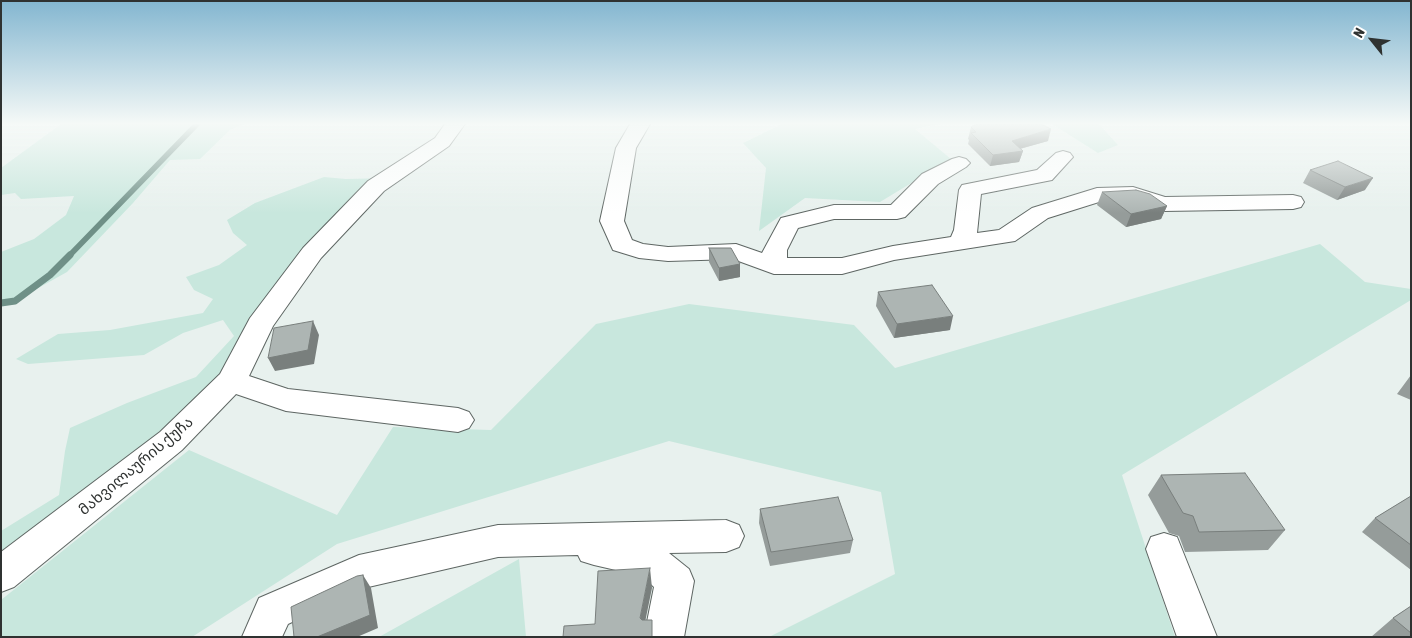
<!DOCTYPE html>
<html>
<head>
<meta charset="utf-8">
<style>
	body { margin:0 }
	#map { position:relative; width:1412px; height:638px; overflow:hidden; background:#e8f1ee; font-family:"Asap Condensed",sans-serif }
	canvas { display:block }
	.frame { position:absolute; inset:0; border:2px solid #2f3231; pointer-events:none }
	.north { position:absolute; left:1347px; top:15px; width:50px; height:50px; -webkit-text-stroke:4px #fff; paint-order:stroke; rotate:299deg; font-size:14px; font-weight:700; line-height:20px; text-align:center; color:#2f3231 }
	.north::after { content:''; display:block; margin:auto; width:18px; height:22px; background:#2f3231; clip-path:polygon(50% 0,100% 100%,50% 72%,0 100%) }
</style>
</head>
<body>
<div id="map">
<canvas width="1412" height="638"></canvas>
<div class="frame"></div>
<div class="north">N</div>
</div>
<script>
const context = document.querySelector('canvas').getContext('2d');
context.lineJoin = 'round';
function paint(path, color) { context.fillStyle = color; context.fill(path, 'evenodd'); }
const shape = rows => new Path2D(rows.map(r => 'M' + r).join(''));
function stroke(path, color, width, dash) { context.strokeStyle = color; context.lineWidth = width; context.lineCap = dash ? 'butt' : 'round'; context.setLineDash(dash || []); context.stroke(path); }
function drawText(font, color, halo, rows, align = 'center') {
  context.font = font + ' "Asap Condensed","Noto Sans Georgian",sans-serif'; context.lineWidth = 4; context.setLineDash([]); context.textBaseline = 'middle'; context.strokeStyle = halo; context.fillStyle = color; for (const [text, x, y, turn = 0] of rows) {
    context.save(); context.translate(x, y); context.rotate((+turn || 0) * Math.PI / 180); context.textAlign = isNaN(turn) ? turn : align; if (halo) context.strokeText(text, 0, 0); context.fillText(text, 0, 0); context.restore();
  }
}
const green = shape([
	[61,124,244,124,230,130,200,159,170,160,133,203,67,272,15,301,1,303,1,252,34,239,66,215,74,196,21,199,15,193,1,195,1,168],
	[782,124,940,124,915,129,951,159,880,202,805,198,759,231,766,168,743,143],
	[1052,124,1099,124,1118,145,1098,153],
	[324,177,346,179,388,178,312,253,231,381,1,575,1,531,59,495,65,451,70,428,127,403,196,377,234,336,223,320,183,333,144,355,28,364,16,359,58,334,110,330,203,313,213,299,194,290,186,277,219,265,247,245,233,233,227,220,255,203],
	[1320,244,1365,282,1411,289,1411,300,1122,475,1175,637,769,637,895,574,881,492,669,441,337,544,192,637,1,637,1,600,189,450,337,515,393,427,491,430,596,324,689,304,854,325,895,368],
	[519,559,526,637,379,637]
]);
const streamFar1 = shape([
	[69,256,197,124]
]);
const stream = shape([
	[1,303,15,301,50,275,70,255]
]);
const minor = shape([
	[445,124,465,124,449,146,384,191,321,258,273,326,249,376,288,389,458,408,469,412,474,420,469,428,458,432,286,411,236,394,182,450,14,587,1,592,1,552,160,432,220,374,250,318,303,248,368,181,435,138,445,124],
	[630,124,650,124,636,148,624,221,632,240,643,244,668,247,736,244,762,253,781,218,834,205,891,205,922,174,952,159,959,157,966,159,970,163,966,167,938,184,905,217,897,219,834,219,798,228,787,250,787,258,842,258,893,246,951,237,954,230,959,190,962,185,1037,170,1056,153,1063,151,1070,153,1073,157,1052,180,981,194,977,233,999,230,1032,208,1097,188,1133,187,1165,197,1293,195,1301,197,1304,202,1301,207,1293,209,1163,211,1131,201,1099,202,1048,218,1015,241,894,260,842,274,774,274,733,259,668,261,639,258,613,250,600,221,616,148,630,124],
	[726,520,739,525,744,536,739,547,726,552,669,553,689,569,694,581,684,637,644,637,654,587,642,576,594,565,581,561,578,555,498,557,364,588,288,624,282,637,242,637,259,598,359,555,498,525,726,520],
	[1164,533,1177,537,1217,637,1177,637,1146,549,1151,537,1164,533]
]);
const wall = shape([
	[971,127,1048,141,1020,149,1023,151,1019,162,990,166,968,144,969,140,968,139],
	[1310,170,1365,190,1337,200,1303,183],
	[1102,192,1167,206,1161,219,1126,227,1097,205],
	[709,248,740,264,740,277,719,281,709,262],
	[878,292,950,330,894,338,876,306],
	[1411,375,1411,400,1397,394],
	[1161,475,1285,530,1268,550,1185,552,1179,536,1169,533,1148,495],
	[1411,496,1411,570,1362,532,1375,518],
	[760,509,853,540,850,553,770,566,759,523],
	[1411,606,1411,637,1371,637,1393,618]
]);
const shadedWall = shape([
	[1051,129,1048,141,1008,152,1012,141],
	[1023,151,1019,162,990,166,993,155],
	[1373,178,1365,190,1337,200,1345,187],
	[1167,206,1161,219,1126,227,1131,214],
	[740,264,740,277,719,281,719,268],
	[953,316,950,330,894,338,897,324],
	[313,321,319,335,314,364,275,371,268,358],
	[650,568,652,588,642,637,640,618],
	[363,575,371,588,378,628,357,637,317,637]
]);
const building = shape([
	[977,124,1041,124,1051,129,1012,141,1023,151,993,155,971,133,976,132,971,127,977,124],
	[1338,161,1373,178,1345,187,1310,170,1338,161],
	[1136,190,1150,194,1167,206,1131,214,1102,192,1136,190],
	[709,248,731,248,740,264,719,268,709,248],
	[932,285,953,316,897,324,878,292,932,285],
	[313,321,308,350,268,358,274,328,313,321],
	[1245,473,1285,530,1199,532,1193,516,1183,513,1161,475,1245,473],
	[1411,496,1411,545,1375,518,1411,496],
	[838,497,853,540,771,552,760,509,838,497],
	[650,568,640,618,642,620,652,620,652,637,563,637,564,626,595,624,598,571,650,568],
	[363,575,370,615,317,637,294,637,291,607,357,576,363,575],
	[1411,606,1411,633,1393,618,1411,606]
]);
const streetNames = [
	["მახვილაურის ქუჩა",136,466,-40]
];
paint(green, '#c8e7dd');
stroke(streamFar1, '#6f9087', 5.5);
stroke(stream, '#6f9087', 7);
stroke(minor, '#5e6663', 2);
paint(minor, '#fff');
paint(wall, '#959c9a');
paint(shadedWall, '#797f7d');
paint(building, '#adb5b3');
stroke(building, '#797f7d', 1);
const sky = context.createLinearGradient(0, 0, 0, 213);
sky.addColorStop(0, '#83b6d0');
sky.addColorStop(0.58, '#f5f9f7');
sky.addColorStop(1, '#f5f9f700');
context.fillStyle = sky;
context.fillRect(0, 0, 1412, 213);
drawText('15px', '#2f3231', '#fff', streetNames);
</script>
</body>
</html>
